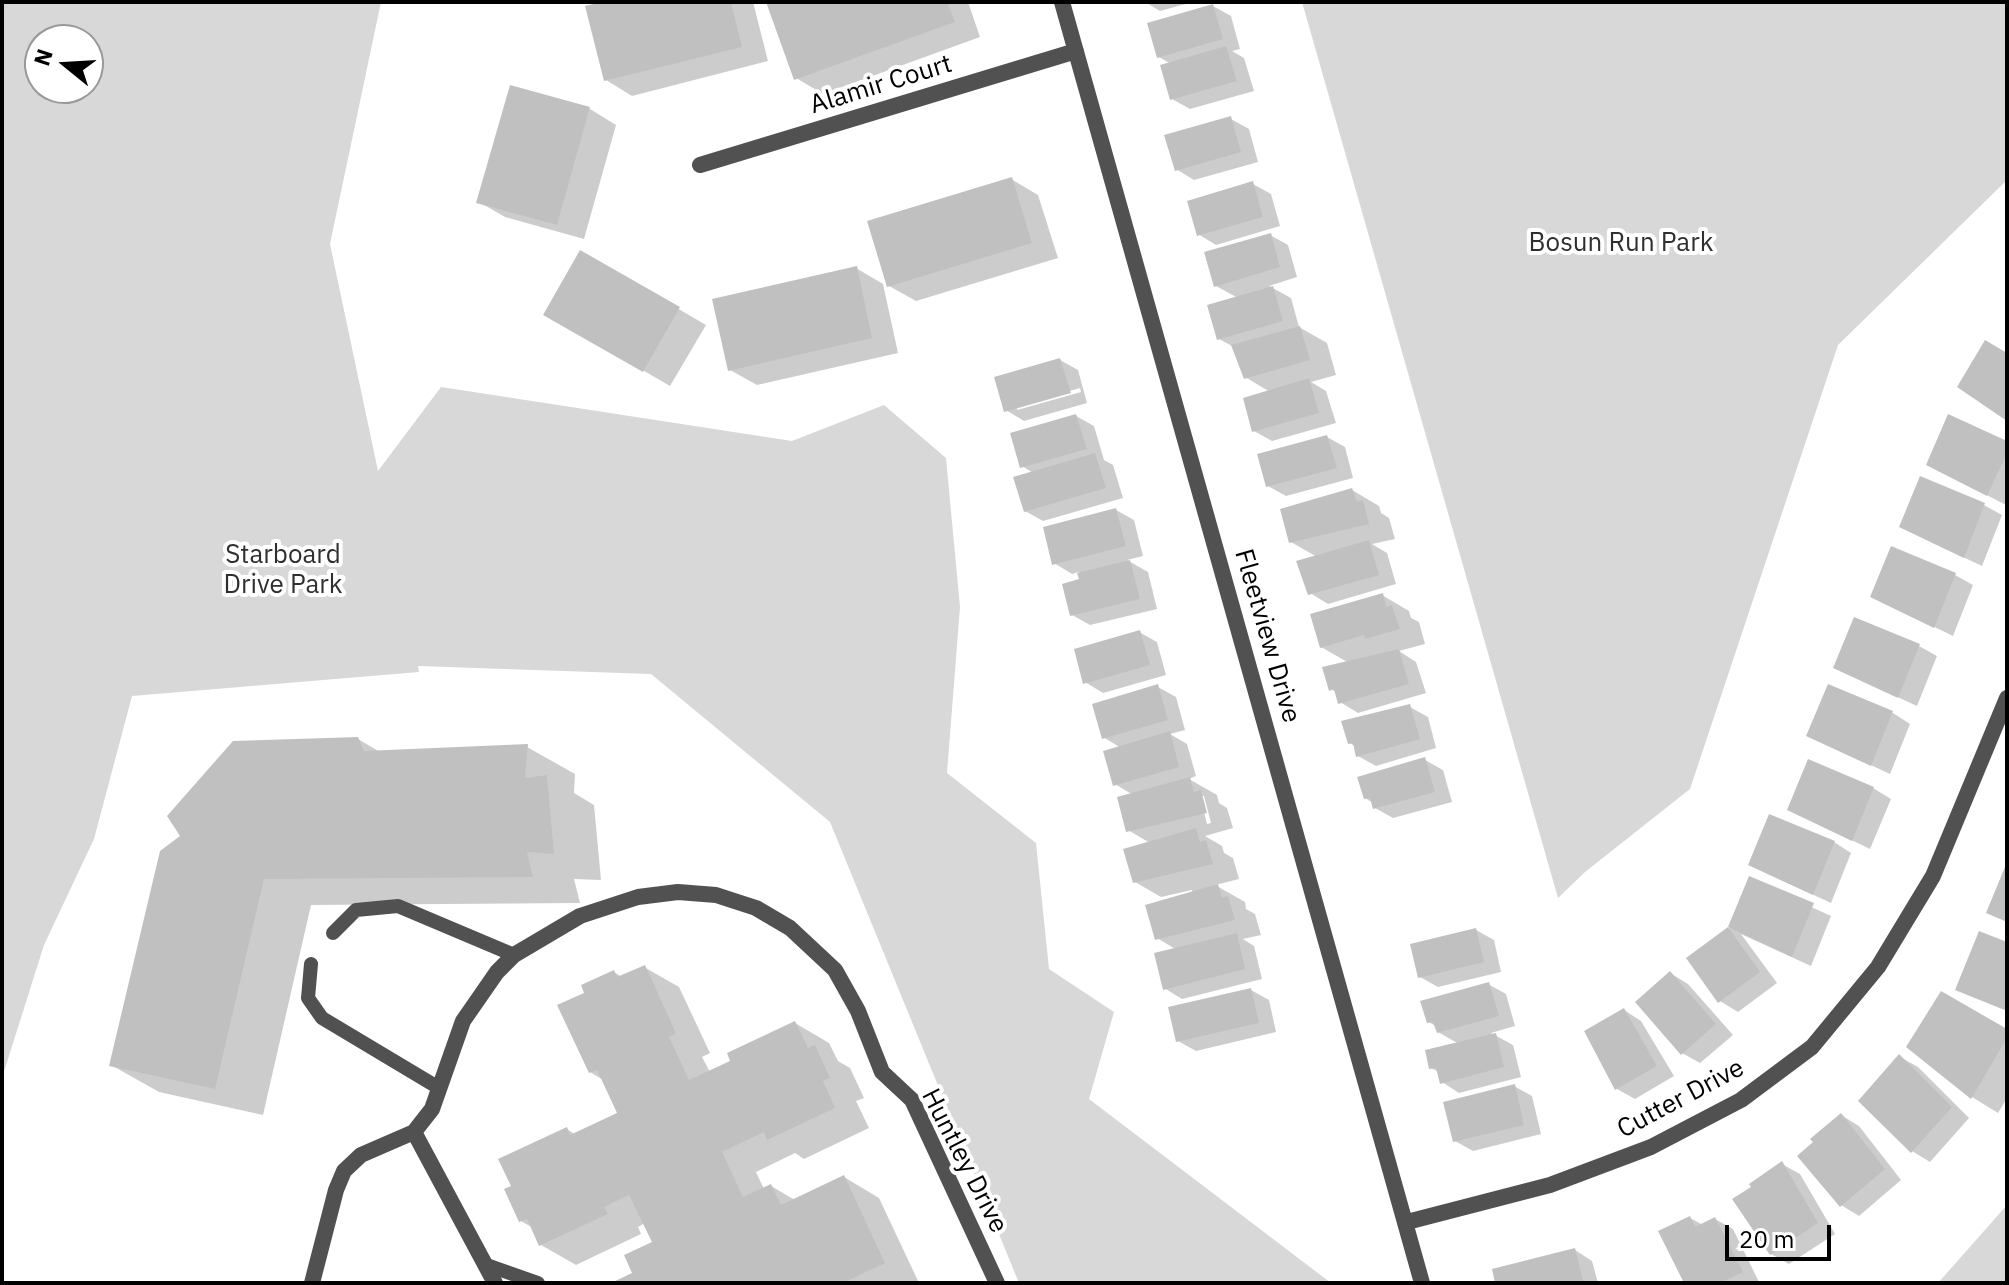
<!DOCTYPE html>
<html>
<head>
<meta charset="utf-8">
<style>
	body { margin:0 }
	#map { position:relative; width:2009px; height:1285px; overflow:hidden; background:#fff; font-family:"IBM Plex Sans",sans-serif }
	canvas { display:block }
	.frame { position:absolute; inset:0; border:4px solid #000; pointer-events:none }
	.north { position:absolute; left:24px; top:24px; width:80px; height:80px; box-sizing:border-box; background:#fff; border:2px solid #999; border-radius:50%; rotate:288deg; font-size:22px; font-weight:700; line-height:32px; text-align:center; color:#000 }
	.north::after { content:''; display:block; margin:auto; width:28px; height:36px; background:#000; clip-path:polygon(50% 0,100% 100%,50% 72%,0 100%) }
	.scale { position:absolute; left:1725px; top:1225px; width:106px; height:36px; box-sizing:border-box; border:4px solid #000; border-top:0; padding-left:10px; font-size:24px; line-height:28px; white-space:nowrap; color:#000; -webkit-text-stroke:6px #fff; paint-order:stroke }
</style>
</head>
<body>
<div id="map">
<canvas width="2009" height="1285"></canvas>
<div class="frame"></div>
<div class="north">N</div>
<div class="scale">20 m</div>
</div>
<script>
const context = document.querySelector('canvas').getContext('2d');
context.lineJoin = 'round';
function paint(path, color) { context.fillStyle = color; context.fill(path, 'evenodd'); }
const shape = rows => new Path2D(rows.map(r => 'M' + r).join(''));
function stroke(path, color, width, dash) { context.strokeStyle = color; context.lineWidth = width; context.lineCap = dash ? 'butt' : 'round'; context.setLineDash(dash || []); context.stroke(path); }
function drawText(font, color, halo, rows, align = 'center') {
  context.font = font + ' "IBM Plex Sans",sans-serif'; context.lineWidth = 8; context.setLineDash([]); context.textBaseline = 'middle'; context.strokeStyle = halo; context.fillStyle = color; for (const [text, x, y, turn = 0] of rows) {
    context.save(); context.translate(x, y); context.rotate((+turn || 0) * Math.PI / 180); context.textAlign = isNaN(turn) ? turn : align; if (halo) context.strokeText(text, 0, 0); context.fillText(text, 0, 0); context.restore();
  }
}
const green = shape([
	[2,2,381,2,330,244,378,471,441,387,792,441,884,405,946,458,960,607,947,773,1036,843,1049,969,1114,1012,1089,1099,1331,1283,1019,1283,830,822,651,674,418,666,419,672,132,696,94,839,44,945,2,1078],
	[40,40,88,40,88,88,40,88],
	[1302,2,2007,2,2007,180,1838,345,1690,789,1585,872,1558,898],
	[2007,1205,2007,1283,1938,1283]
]);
const shadow = shape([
	[610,2,753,2,768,61,632,96,606,80],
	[768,2,968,2,980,37,823,94,796,78],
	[1145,2,1193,2,1160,11],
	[1213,6,1231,16,1240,49,1232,51,1244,58,1254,91,1190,109,1172,99,1171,64,1159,57],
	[511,87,590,109,616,125,584,239,505,217,479,202],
	[1231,119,1249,129,1258,162,1194,180,1176,169],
	[1011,179,1038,195,1058,258,916,301,889,286],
	[1253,184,1271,194,1280,226,1216,245,1198,234],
	[1270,235,1288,245,1297,277,1269,286,1291,298,1299,327,1327,343,1336,375,1311,382,1326,391,1336,423,1272,441,1254,431,1270,392,1245,377,1234,347,1219,339,1238,298,1216,286],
	[581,252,706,325,670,386,546,314],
	[856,268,883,284,898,353,757,385,730,370],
	[1060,360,1078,370,1087,403,1024,421,1006,410],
	[1080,388,1081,392,1017,410,1017,406],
	[1076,416,1094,426,1104,460,1113,465,1123,498,1043,521,1025,511,1033,473,1022,466],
	[1327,437,1345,447,1353,478,1286,496,1268,486],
	[2007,443,2006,505,1946,474],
	[1352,490,1379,506,1381,513,1389,518,1395,539,1372,544,1387,553,1396,584,1328,604,1310,593,1317,557,1291,542],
	[1984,505,2002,515,1982,566,1933,543],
	[1116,510,1134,520,1143,556,1127,560,1148,572,1157,609,1090,625,1072,615,1081,581,1079,572,1072,574,1054,563],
	[1892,549,1955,575,1973,585,1953,636,1872,597],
	[1382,595,1409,611,1411,618,1419,622,1425,644,1399,651,1416,662,1426,693,1358,713,1340,702,1337,693,1331,689,1349,663,1321,647],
	[1855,619,1919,646,1937,656,1917,706,1854,677],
	[1139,632,1157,642,1166,675,1103,693,1085,682],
	[1158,687,1176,697,1185,730,1170,734,1187,744,1196,776,1189,779,1217,795,1219,803,1227,808,1233,828,1205,836,1222,846,1224,853,1233,858,1239,879,1215,885,1245,902,1246,909,1255,914,1261,935,1243,939,1254,946,1262,979,1182,999,1164,988,1177,950,1157,938,1193,894,1192,890,1161,897,1135,882,1150,843,1128,830,1133,795,1115,784,1121,748,1103,737],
	[1200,796,1204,796,1211,823,1207,824],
	[1829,687,1893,713,1910,724,1890,774,1827,745],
	[1410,707,1428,717,1436,748,1376,766,1358,756,1355,746,1349,743],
	[358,739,380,752,527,747,575,774,574,793,594,805,601,880,574,879,580,903,311,905,263,1115,159,1092,111,1065],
	[1425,760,1443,770,1452,802,1393,818,1375,808,1373,803,1365,798],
	[1873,788,1891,799,1870,849,1789,810],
	[1834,842,1851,853,1831,903,1768,874],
	[1750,879,1831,916,1811,966,1741,934,1777,983,1738,1012,1720,1001,1689,959,1729,929],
	[1476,930,1494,940,1501,972,1438,987,1420,977],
	[644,967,679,987,710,1053,702,1057,710,1072,733,1062,795,1023,829,1043,838,1061,850,1068,864,1098,856,1101,869,1128,804,1159,795,1153,756,1172,764,1189,771,1186,795,1200,844,1177,879,1198,919,1283,615,1283,634,1274,654,1243,645,1223,638,1227,641,1234,576,1265,541,1245,533,1228,521,1221,514,1187,567,1129,576,1135,619,1114,603,1080,590,1072,587,994,614,972,622,977],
	[1670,973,1688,984,1733,1035,1700,1063,1682,1053],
	[1488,984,1506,994,1515,1026,1491,1033,1513,1045,1521,1077,1459,1093,1442,1082,1439,1072,1431,1068,1459,1044,1438,1032,1437,1027,1429,1022],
	[1251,990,1269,1000,1276,1032,1196,1051,1178,1041],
	[1624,1010,1641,1021,1674,1076,1635,1099,1617,1089,1587,1032],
	[2007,1031,2007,1098,1998,1113,1972,1097,1909,1047],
	[1900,1057,1918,1067,1969,1118,1930,1162,1912,1151],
	[1514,1086,1532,1096,1541,1134,1473,1151,1455,1141],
	[1841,1115,1859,1126,1901,1180,1859,1216,1841,1205],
	[1782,1164,1800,1174,1835,1234,1789,1264,1771,1254],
	[1690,1218,1703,1225,1715,1219,1733,1229,1759,1282,1686,1283],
	[1575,1250,1592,1261,1598,1283,1498,1283,1494,1270]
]);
const building = shape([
	[602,2,731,2,742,47,604,81,585,6],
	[766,2,947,2,955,22,794,80],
	[1213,4,1223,39,1157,58,1147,23],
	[1226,46,1237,81,1170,100,1160,65],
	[510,85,590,107,557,225,476,203],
	[1231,116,1241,152,1175,171,1164,135],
	[1012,177,1032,243,887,287,867,221],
	[1253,181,1263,217,1197,236,1187,201],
	[1271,233,1280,267,1214,287,1204,252],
	[580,250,680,307,643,372,543,315],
	[857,266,872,338,728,371,712,299],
	[1273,286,1283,321,1217,340,1207,305],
	[1300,326,1310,360,1244,379,1231,345],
	[1985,340,2007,353,2007,421,1957,387],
	[1060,358,1071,393,1004,412,994,377],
	[1309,378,1319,413,1252,432,1243,398],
	[1076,414,1087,449,1020,468,1010,433],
	[1948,414,2007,441,2007,453,1987,496,1926,465],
	[1327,435,1337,468,1266,487,1257,454],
	[1095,453,1106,488,1024,512,1013,477],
	[1920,476,1985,503,1964,558,1899,527],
	[1352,488,1357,502,1363,500,1369,524,1289,543,1280,509],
	[1116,508,1126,546,1052,565,1043,527],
	[1369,540,1379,575,1308,595,1296,561],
	[1891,546,1956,573,1934,628,1870,597],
	[1130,560,1140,599,1070,616,1062,584,1079,579,1077,573],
	[1383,593,1386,607,1392,605,1400,629,1365,639,1364,635,1320,648,1310,614],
	[1854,617,1920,644,1898,698,1833,668],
	[1140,630,1150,665,1083,684,1074,649],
	[1399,649,1409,684,1338,704,1334,689,1329,691,1322,667],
	[1158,684,1168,720,1102,739,1092,704],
	[1828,684,1893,711,1871,766,1806,736],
	[1410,704,1420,739,1356,757,1353,743,1348,744,1341,721],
	[1170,731,1179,767,1113,786,1103,751],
	[358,737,364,751,528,744,525,778,547,775,554,854,527,852,533,877,264,879,215,1089,109,1066,160,851,180,836,167,816,233,741],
	[1425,757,1435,792,1373,809,1370,798,1364,799,1357,777],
	[1808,759,1874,787,1852,841,1787,810],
	[1190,777,1194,792,1201,790,1207,813,1126,832,1117,797],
	[1769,814,1835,841,1813,895,1748,865],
	[1196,828,1200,842,1206,840,1213,864,1133,883,1123,849],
	[2007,862,2007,922,1986,913],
	[1749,876,1814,903,1792,957,1728,927,1760,972,1718,1003,1686,958,1728,927],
	[1218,884,1222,898,1228,896,1235,920,1155,940,1145,905],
	[1476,928,1484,962,1418,978,1410,944],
	[1979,931,2007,942,2007,1011,1955,990],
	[1237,933,1245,969,1163,990,1154,953],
	[645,965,676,1033,669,1037,689,1080,730,1061,727,1053,795,1021,808,1048,815,1045,830,1078,823,1081,835,1108,767,1140,764,1132,722,1152,743,1197,771,1184,781,1205,844,1175,885,1263,843,1283,611,1283,632,1273,624,1255,652,1242,629,1195,604,1207,608,1214,539,1246,527,1219,519,1222,504,1189,511,1186,498,1159,567,1127,570,1135,617,1113,597,1070,589,1073,557,1005,584,993,581,985,614,970,617,977],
	[1670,971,1716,1024,1681,1055,1635,1002],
	[1489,982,1499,1016,1437,1033,1433,1022,1427,1023,1420,1001],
	[1251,988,1259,1023,1176,1042,1168,1007],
	[1941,991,2007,1029,2007,1038,1971,1099,1906,1047],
	[1624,1008,1657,1066,1615,1090,1584,1031],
	[1496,1033,1504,1067,1440,1084,1436,1068,1429,1069,1425,1050],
	[1899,1054,1952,1107,1911,1153,1858,1101],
	[1515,1084,1524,1125,1453,1142,1443,1102],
	[1841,1113,1885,1169,1840,1207,1797,1156,1813,1142,1810,1139],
	[1782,1161,1818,1223,1770,1255,1732,1199,1751,1187,1749,1184],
	[1690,1216,1695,1227,1715,1217,1743,1272,1720,1283,1684,1283,1658,1231],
	[1575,1248,1583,1281,1495,1283,1492,1269]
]);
const service = shape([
	[333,933,356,910,398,906,514,955],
	[311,964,308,998,322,1018,439,1088],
	[484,1264,538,1283]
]);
const minor = shape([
	[1062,2,1422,1283],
	[700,165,1076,51],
	[414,1132,495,1283],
	[1407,1222,1550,1185,1651,1147,1741,1100,1812,1047,1878,967,1933,876,2007,698],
	[312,1283,336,1190,344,1171,361,1155,414,1132,432,1109,463,1021,497,972,514,955,580,916,638,897,678,892,716,895,756,908,790,928,835,970,858,1011,882,1072,912,1100,997,1283]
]);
const streetNames = [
	["Alamir Court",881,85,-17],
	["Fleetview Drive",1267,636,74],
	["Cutter Drive",1681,1099,-28],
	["Huntley Drive",964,1161,63]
];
const parkNames = [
	["Bosun Run Park",1621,243],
	["Starboard",283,555],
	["Drive Park",283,585]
];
paint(green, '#d8d8d8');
paint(shadow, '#0003');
paint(building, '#c0c0c0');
stroke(service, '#515151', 14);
stroke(minor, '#515151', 16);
drawText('26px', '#000', '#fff', streetNames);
drawText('26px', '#2f2f2f', '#fff', parkNames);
</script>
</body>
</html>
